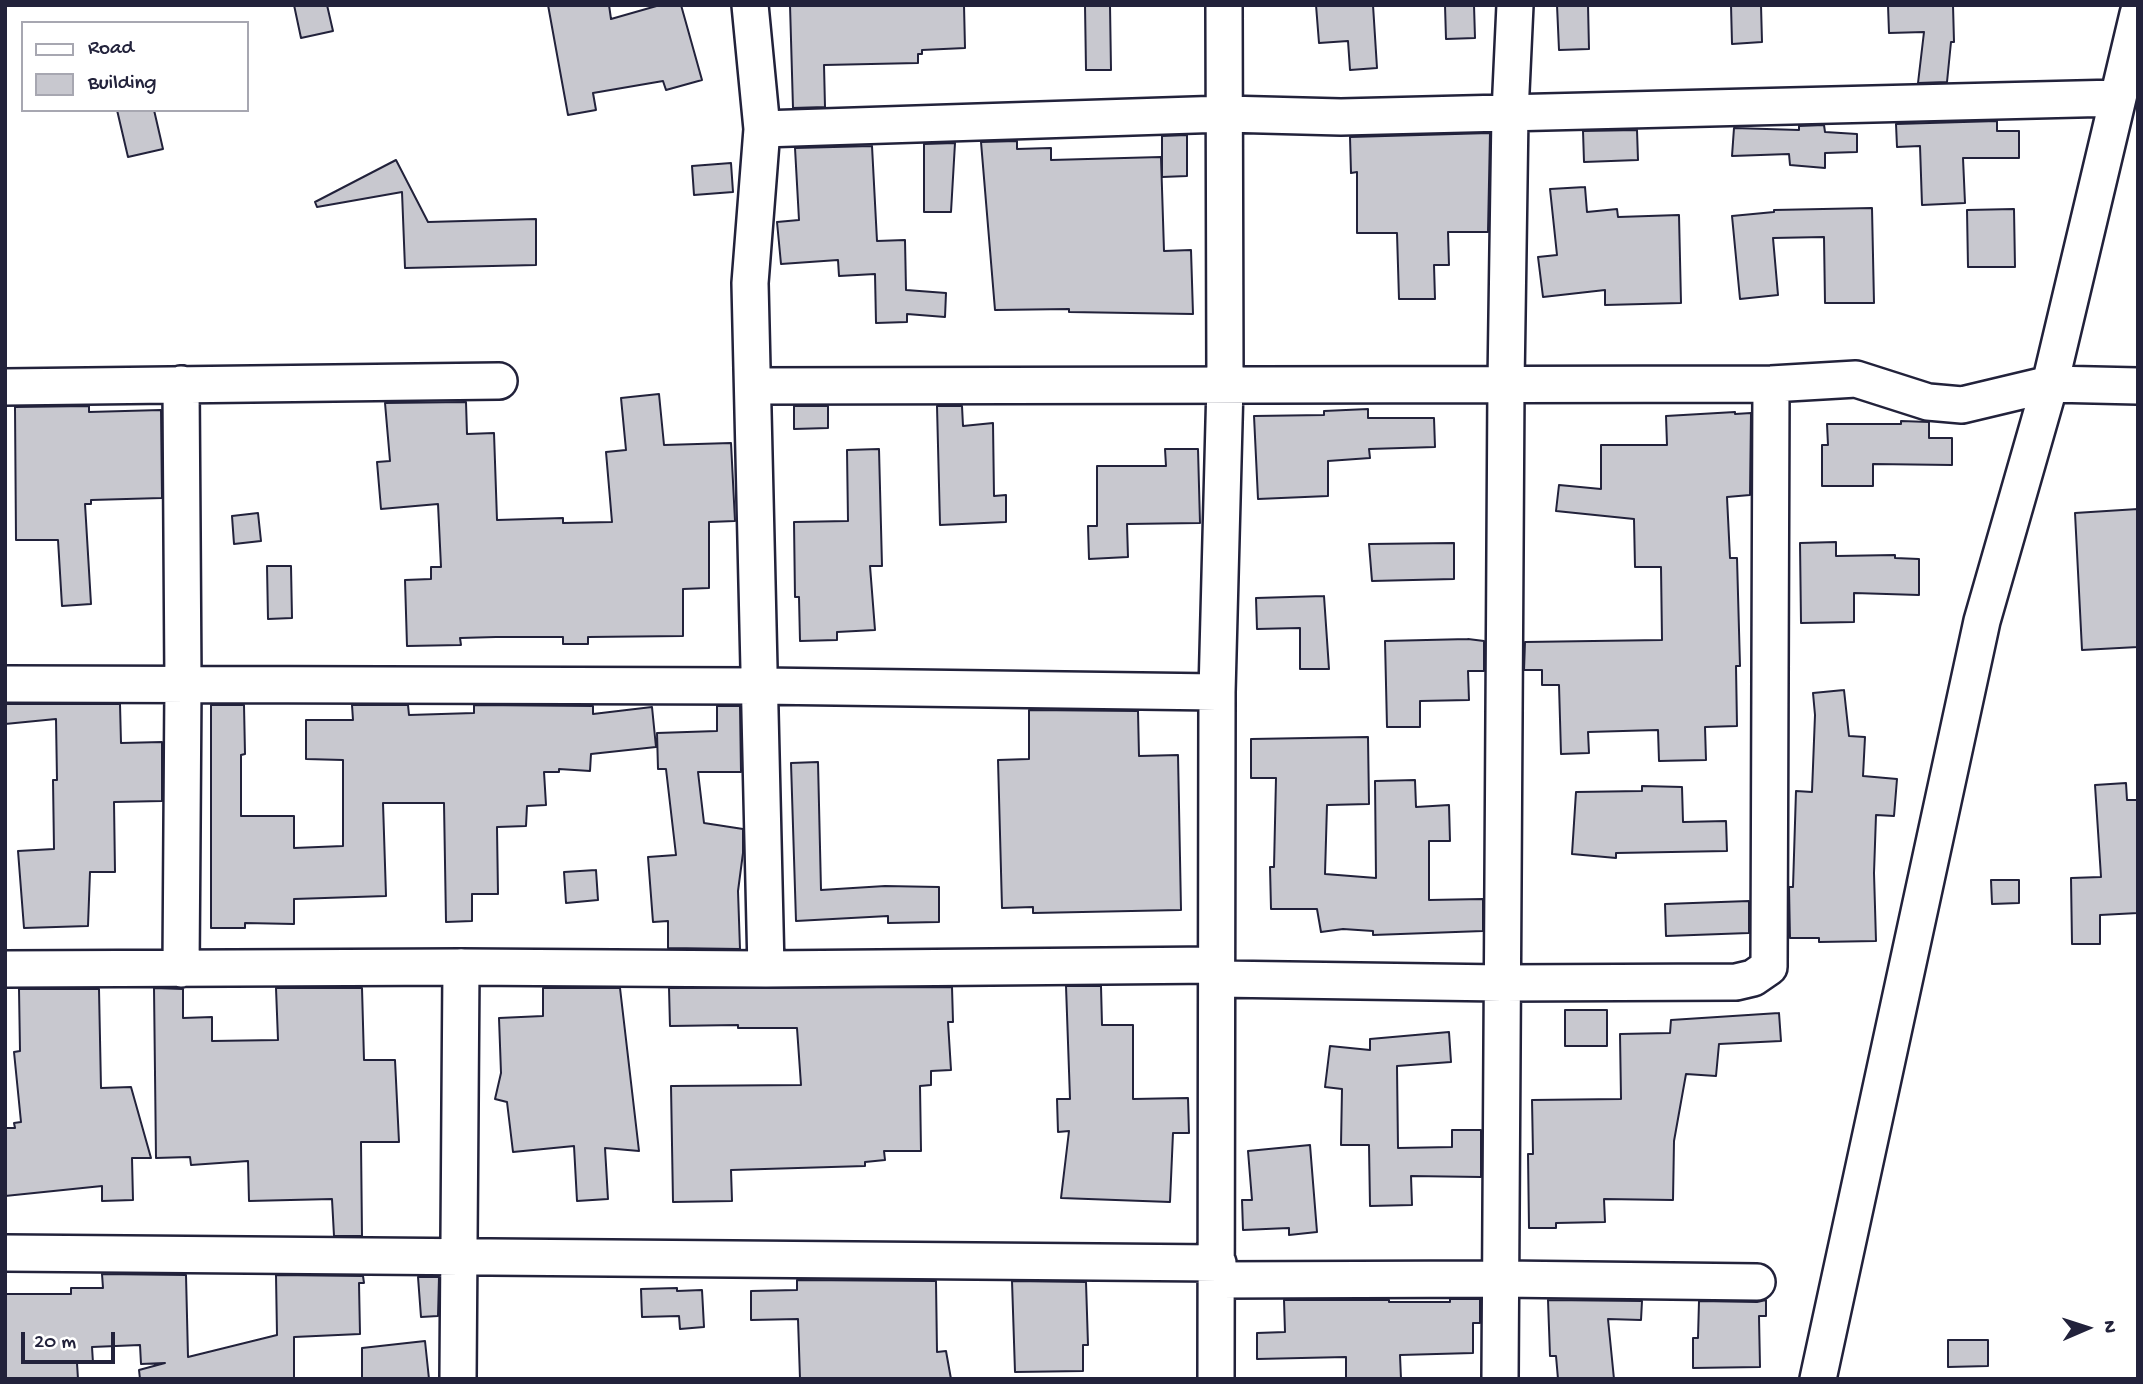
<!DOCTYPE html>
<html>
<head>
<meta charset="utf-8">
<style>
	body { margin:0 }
	#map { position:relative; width:2143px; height:1384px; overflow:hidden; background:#fff; font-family:"Gochi Hand",sans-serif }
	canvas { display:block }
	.frame { position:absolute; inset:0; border:7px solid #22223b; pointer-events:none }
	.legend { position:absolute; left:21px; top:21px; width:228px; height:91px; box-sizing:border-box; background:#fff; border:2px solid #a7a7b1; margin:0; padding:9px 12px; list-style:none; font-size:21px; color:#22223b }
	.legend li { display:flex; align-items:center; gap:14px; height:35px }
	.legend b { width:35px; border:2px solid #a7a7b1 }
	.north { position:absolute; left:2052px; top:1293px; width:70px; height:70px; -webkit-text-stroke:5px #fff; paint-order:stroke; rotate:87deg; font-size:19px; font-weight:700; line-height:28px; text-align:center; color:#22223b }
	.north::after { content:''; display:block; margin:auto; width:24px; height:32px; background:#22223b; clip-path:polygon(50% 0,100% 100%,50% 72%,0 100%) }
	.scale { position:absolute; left:21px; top:1332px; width:94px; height:32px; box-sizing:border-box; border:4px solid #22223b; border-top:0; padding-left:9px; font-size:21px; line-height:24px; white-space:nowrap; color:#22223b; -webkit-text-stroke:5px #fff; paint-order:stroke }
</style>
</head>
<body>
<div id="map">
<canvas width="2143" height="1384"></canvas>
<div class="frame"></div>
<ul class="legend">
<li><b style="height:9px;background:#fff"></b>Road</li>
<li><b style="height:19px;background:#c8c8cf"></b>Building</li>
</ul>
<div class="north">N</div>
<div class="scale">20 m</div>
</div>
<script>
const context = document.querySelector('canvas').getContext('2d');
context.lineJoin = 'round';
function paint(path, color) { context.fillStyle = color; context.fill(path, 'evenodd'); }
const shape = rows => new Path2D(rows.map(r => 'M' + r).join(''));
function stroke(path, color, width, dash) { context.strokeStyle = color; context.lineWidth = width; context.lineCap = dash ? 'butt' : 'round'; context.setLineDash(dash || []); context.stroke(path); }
const building = shape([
	[294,5,327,5,333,31,301,38,294,5],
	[548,5,609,5,611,19,660,5,681,5,702,80,666,90,663,81,593,93,596,110,568,115,548,5],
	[790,5,964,5,965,48,922,50,922,54,918,54,918,63,824,65,825,107,793,108,790,5],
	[1085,5,1110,5,1111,70,1086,70,1085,5],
	[1316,5,1373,5,1377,68,1350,70,1348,41,1319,43,1316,5],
	[1445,5,1474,5,1475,38,1446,39,1445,5],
	[1557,5,1588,5,1589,49,1559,50,1557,5],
	[1731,5,1761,5,1762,42,1732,44,1731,5],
	[1888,5,1953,5,1954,42,1951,42,1947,82,1918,83,1924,32,1889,33,1888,5],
	[117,110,154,110,163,149,128,157,117,110],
	[1997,121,1997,131,2019,131,2019,158,1963,158,1965,203,1922,205,1920,146,1897,147,1896,124,1997,121],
	[1824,125,1825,132,1857,134,1857,152,1825,153,1825,168,1790,165,1789,154,1732,156,1734,128,1799,130,1799,126,1824,125],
	[1637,130,1638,160,1584,162,1583,131,1637,130],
	[1490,133,1488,232,1448,232,1449,265,1434,265,1435,299,1399,299,1397,233,1357,233,1357,172,1351,173,1350,137,1490,133],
	[1187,135,1187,176,1162,177,1162,136,1187,135],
	[1017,141,1017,149,1051,148,1051,160,1161,157,1164,251,1191,250,1193,314,1069,312,1069,309,995,310,981,142,1017,141],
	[955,143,951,212,924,212,924,144,955,143],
	[872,146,877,241,905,240,906,290,946,293,945,317,907,314,907,322,876,323,875,274,839,276,838,260,781,264,777,222,799,220,795,148,872,146],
	[396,160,428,222,536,219,536,265,405,268,402,192,317,207,315,202,396,160],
	[731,163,733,192,694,195,692,166,731,163],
	[1585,187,1587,212,1617,209,1618,217,1679,215,1681,303,1605,305,1605,290,1543,297,1538,257,1557,255,1550,189,1585,187],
	[1872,208,1874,303,1825,303,1824,237,1773,238,1778,295,1740,299,1732,216,1774,212,1774,210,1872,208],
	[2014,209,2015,267,1968,267,1967,210,2014,209],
	[659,394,664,445,731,443,735,521,709,522,709,588,683,589,683,636,588,637,588,644,563,644,563,637,496,637,460,638,461,645,407,646,405,580,431,579,431,567,441,567,438,504,381,509,377,462,390,461,385,403,466,402,467,434,494,433,497,520,563,518,563,523,612,522,606,452,626,450,621,398,659,394],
	[89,406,89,412,161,410,162,498,91,500,91,504,85,504,91,604,62,606,58,540,16,540,15,407,89,406],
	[794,406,828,406,828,428,794,429,794,406],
	[937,406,962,406,963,426,993,423,994,496,1006,495,1006,522,940,525,937,406],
	[1368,409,1368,418,1434,418,1435,447,1369,449,1370,458,1328,461,1328,496,1258,499,1254,416,1324,415,1324,411,1368,409],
	[1735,412,1735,414,1751,413,1750,495,1727,497,1730,558,1737,558,1740,666,1736,666,1737,726,1705,727,1706,760,1659,761,1658,730,1588,732,1589,753,1561,754,1559,685,1542,685,1542,670,1524,670,1525,642,1662,640,1661,567,1635,567,1634,519,1556,511,1559,485,1601,489,1601,445,1667,445,1666,416,1735,412],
	[1901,421,1929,422,1929,438,1952,438,1952,465,1873,464,1873,486,1822,486,1822,445,1828,445,1827,424,1901,424,1901,421],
	[879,449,882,566,870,566,875,630,837,632,837,640,800,641,799,597,795,597,794,522,848,521,847,450,879,449],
	[1165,449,1198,449,1200,523,1127,524,1128,557,1089,559,1088,526,1097,526,1097,466,1166,466,1165,449],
	[2138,509,2138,647,2082,650,2075,513,2138,509],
	[258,513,261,541,234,544,232,516,258,513],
	[1836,542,1836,556,1895,555,1895,558,1919,559,1919,595,1854,593,1854,622,1801,623,1800,543,1836,542],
	[1454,543,1454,579,1372,581,1369,544,1454,543],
	[267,566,291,566,292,618,268,619,267,566],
	[1324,596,1329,669,1300,669,1300,628,1257,629,1256,598,1324,596],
	[1468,639,1484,641,1484,671,1468,671,1469,700,1420,701,1420,727,1387,727,1385,641,1468,639],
	[1844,690,1849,736,1865,737,1863,776,1897,779,1894,816,1876,815,1874,873,1876,941,1819,942,1819,938,1790,938,1789,887,1793,887,1796,791,1812,792,1815,715,1813,693,1844,690],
	[5,704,120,704,121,743,162,742,162,801,114,802,115,872,90,872,88,926,24,928,18,851,54,849,53,780,57,780,56,719,5,724,5,704],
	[211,705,244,705,245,754,241,755,241,816,294,816,294,848,343,846,343,760,306,759,306,720,353,720,352,705,408,705,409,715,474,713,474,705,593,706,593,714,652,707,656,747,591,754,590,771,559,769,559,772,544,772,546,805,527,806,526,826,497,827,498,894,472,894,472,921,446,922,444,803,383,803,386,896,294,899,294,924,245,923,245,928,211,928,211,705],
	[717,706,740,706,741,772,698,772,704,823,743,829,743,853,738,891,740,949,668,948,668,921,653,922,648,857,676,855,666,769,658,769,657,733,717,731,717,706],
	[1029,710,1138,711,1139,756,1178,755,1181,910,1033,913,1033,907,1002,908,998,760,1029,759,1029,710],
	[1368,737,1369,804,1327,805,1325,874,1376,878,1375,781,1415,780,1416,807,1449,805,1450,841,1429,841,1429,900,1483,899,1483,931,1373,935,1373,931,1343,929,1321,932,1317,909,1271,909,1270,867,1274,867,1276,778,1251,778,1251,739,1368,737],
	[818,762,821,890,885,886,939,887,939,922,888,923,888,916,796,921,791,763,818,762],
	[2126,783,2127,800,2138,800,2138,913,2100,915,2100,944,2072,944,2071,878,2101,877,2095,785,2126,783],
	[1642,786,1682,787,1683,822,1726,821,1727,851,1616,853,1616,858,1572,854,1576,792,1642,791,1642,786],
	[596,870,598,900,566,903,564,872,596,870],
	[1991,880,2019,880,2019,903,1992,904,1991,880],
	[1749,901,1749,933,1666,936,1665,904,1749,901],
	[1066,986,1101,986,1102,1025,1133,1025,1133,1099,1188,1098,1189,1133,1173,1133,1170,1202,1061,1198,1069,1131,1058,1132,1057,1099,1070,1099,1066,986],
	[952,987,953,1022,948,1022,951,1070,931,1071,931,1085,920,1086,921,1151,884,1151,885,1160,865,1162,865,1166,731,1170,732,1201,673,1202,671,1086,801,1085,797,1028,738,1028,738,1025,670,1026,669,988,952,987],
	[154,988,183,989,183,1018,212,1017,212,1041,278,1040,276,988,362,988,364,1060,395,1060,399,1142,361,1142,362,1236,334,1236,332,1199,249,1201,248,1161,191,1165,190,1157,156,1158,154,988],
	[543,988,620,988,639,1151,605,1148,608,1199,577,1201,574,1146,513,1152,507,1102,495,1099,501,1073,499,1018,543,1016,543,988],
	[19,989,99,989,101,1088,131,1087,151,1158,132,1158,133,1200,102,1201,102,1186,5,1196,5,1128,15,1128,14,1123,21,1122,14,1052,20,1051,19,989],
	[1565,1010,1607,1010,1607,1046,1565,1046,1565,1010],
	[1779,1013,1781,1041,1719,1044,1716,1076,1686,1074,1674,1141,1673,1200,1604,1199,1605,1222,1556,1223,1556,1228,1529,1228,1528,1154,1533,1154,1532,1100,1621,1099,1620,1034,1670,1033,1671,1020,1779,1013],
	[1449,1032,1451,1062,1397,1066,1398,1148,1452,1147,1452,1130,1481,1130,1481,1177,1411,1176,1412,1205,1370,1206,1369,1145,1341,1145,1342,1089,1325,1087,1330,1046,1370,1050,1370,1039,1449,1032],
	[1310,1145,1317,1232,1289,1235,1289,1228,1243,1230,1242,1200,1252,1200,1248,1151,1310,1145],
	[102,1274,186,1275,188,1357,277,1335,276,1275,363,1276,364,1283,359,1283,360,1334,294,1337,294,1379,140,1379,139,1370,165,1363,141,1364,140,1345,92,1347,93,1363,77,1363,78,1379,5,1379,5,1294,71,1294,71,1288,103,1288,102,1274],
	[418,1277,439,1277,438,1316,421,1317,418,1277],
	[797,1280,936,1281,937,1352,946,1351,951,1379,800,1379,798,1319,751,1320,751,1291,797,1290,797,1280],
	[1012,1281,1086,1282,1088,1345,1083,1345,1083,1371,1015,1372,1012,1281],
	[677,1288,677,1291,702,1290,704,1327,680,1329,679,1316,642,1317,641,1289,677,1288],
	[1450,1299,1480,1299,1480,1323,1473,1323,1473,1353,1400,1355,1401,1379,1346,1379,1346,1357,1257,1359,1257,1333,1285,1332,1284,1300,1389,1300,1389,1302,1450,1302,1450,1299],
	[1548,1300,1642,1301,1641,1320,1608,1319,1614,1379,1558,1379,1556,1356,1550,1356,1548,1300],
	[1766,1300,1766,1316,1759,1316,1760,1367,1693,1368,1693,1338,1698,1338,1699,1301,1757,1302,1766,1300],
	[1948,1340,1988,1340,1988,1366,1948,1367,1948,1340],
	[425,1341,429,1379,362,1379,362,1348,425,1341]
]);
const street = shape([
	[750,5,762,129,750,283,766,969],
	[762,129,1225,114,1341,117,2118,98],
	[181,384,183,684,181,969],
	[753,386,1771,384,1856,379,1928,402,1962,405,2050,384,2138,386],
	[5,387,499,381],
	[5,684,760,686,1217,692],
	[5,969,461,967,766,969,1217,965],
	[1217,979,1502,983,1736,982,1753,978,1769,967,1771,384],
	[5,1253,1218,1263],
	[1217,1280,1501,1279,1757,1282],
	[458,1379,461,967],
	[1216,1379,1217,692,1225,384,1224,5],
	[1500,1379,1506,384,1510,113,1515,5],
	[1818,1379,1982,621,2050,384,2138,14]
]);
paint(building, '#c8c8cf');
stroke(building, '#22223b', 2);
stroke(street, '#22223b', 40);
stroke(street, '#fff', 35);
</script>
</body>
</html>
